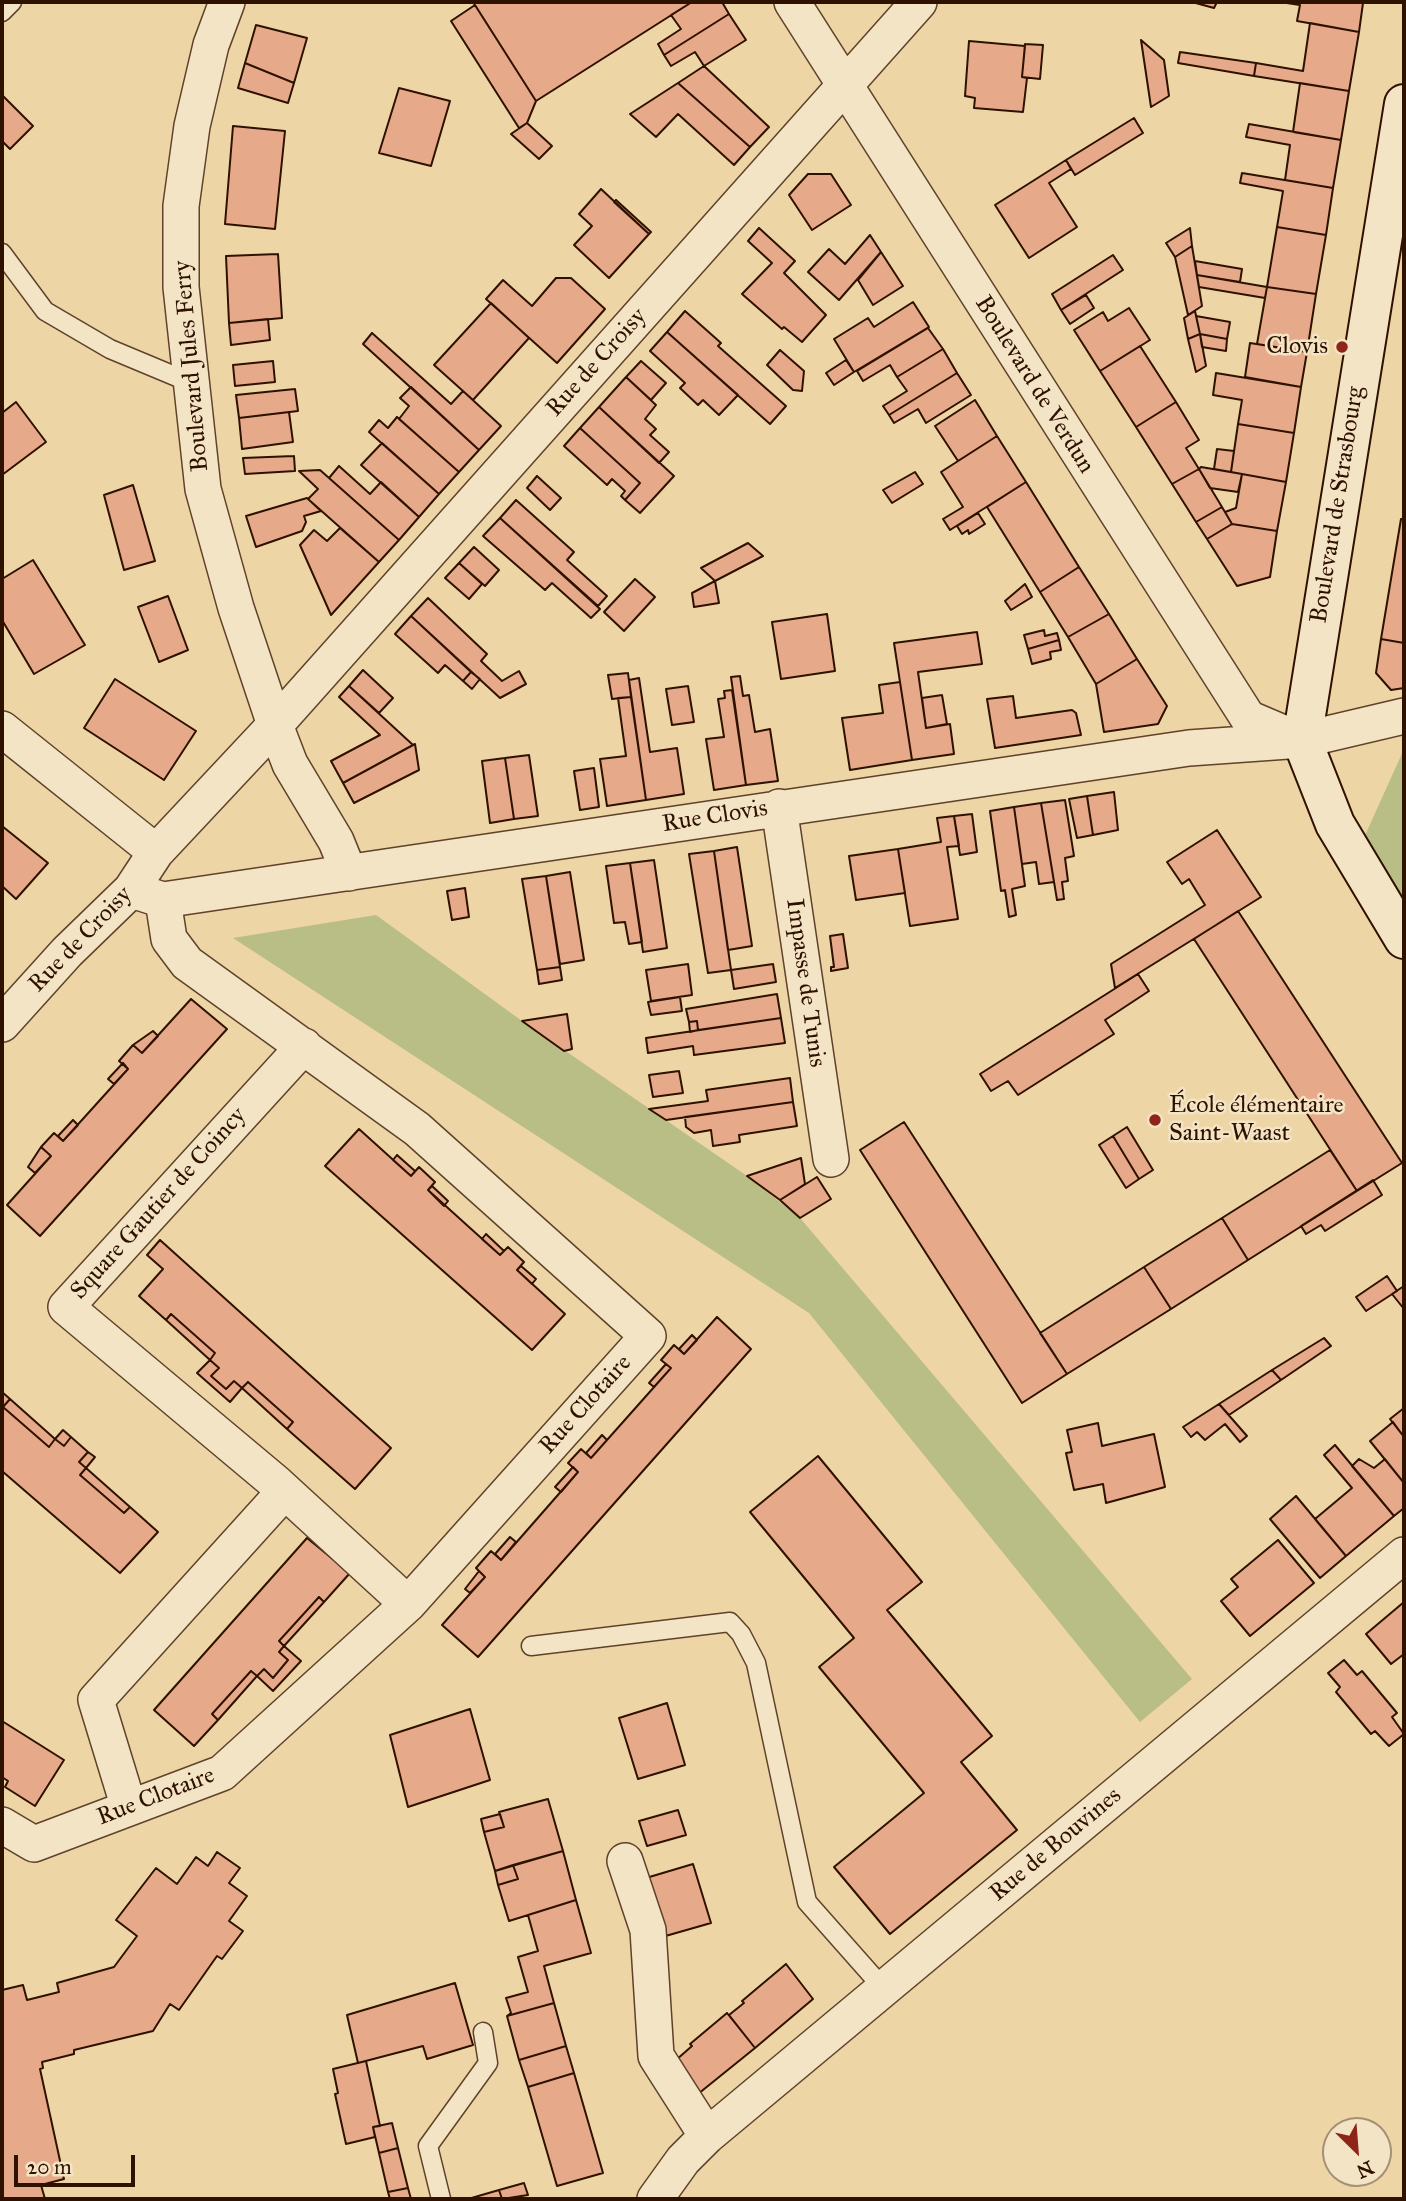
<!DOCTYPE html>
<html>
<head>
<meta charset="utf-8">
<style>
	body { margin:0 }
	#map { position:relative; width:1406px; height:2201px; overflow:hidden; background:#edd5a6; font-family:"IM FELL Great Primer",serif }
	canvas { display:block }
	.frame { position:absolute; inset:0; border:4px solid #2f1100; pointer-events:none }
	.north { position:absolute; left:1322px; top:2117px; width:70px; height:70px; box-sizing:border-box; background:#f3e4c5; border:2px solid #a59076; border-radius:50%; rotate:155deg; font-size:19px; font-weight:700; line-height:28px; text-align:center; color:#2f1100 }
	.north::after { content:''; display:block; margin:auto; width:24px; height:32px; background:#8f2418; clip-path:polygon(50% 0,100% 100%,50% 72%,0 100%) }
	.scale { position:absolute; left:14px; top:2155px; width:121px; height:32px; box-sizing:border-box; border:4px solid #2f1100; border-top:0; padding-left:9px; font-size:21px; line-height:24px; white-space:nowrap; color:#2f1100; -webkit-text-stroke:5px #f3e4c5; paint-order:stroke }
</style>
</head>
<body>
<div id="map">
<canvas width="1406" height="2201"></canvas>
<div class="frame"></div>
<div class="north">N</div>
<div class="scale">20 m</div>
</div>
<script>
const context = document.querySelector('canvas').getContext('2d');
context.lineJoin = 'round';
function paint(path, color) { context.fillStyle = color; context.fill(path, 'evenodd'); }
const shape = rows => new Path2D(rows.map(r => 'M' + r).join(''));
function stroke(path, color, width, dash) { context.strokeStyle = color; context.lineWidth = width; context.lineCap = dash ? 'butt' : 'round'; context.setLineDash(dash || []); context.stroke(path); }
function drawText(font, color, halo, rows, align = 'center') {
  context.font = font + ' "IM FELL Great Primer",serif'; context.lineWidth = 5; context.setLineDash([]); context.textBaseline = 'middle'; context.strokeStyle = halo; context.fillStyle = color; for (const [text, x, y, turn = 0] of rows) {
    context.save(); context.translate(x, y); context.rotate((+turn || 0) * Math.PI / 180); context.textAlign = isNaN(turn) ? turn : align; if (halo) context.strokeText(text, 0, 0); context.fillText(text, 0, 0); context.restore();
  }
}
const green = shape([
	[1404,749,1404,925,1358,851],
	[376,915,522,1021,747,1176,800,1218,1192,1679,1140,1722,809,1313,233,938]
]);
const building = shape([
	[473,2,692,2,536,101,473,2],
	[692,2,722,2,729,14,664,55,658,44,681,29,671,15,692,2],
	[1192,2,1217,2,1214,8,1192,2],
	[1280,2,1363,3,1359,32,1297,21,1300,5,1280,2],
	[475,5,536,101,527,123,519,128,451,21,475,5],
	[729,14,746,40,704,66,695,52,671,66,664,55,729,14],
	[1310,23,1359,32,1349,91,1254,76,1256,63,1303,71,1310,23],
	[256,25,307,38,294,83,245,63,256,25],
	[1141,40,1164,60,1169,96,1151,107,1141,40],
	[969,41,1025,46,1022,77,1027,78,1023,112,974,108,975,98,965,96,969,41],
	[1025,44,1043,45,1040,79,1022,77,1025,44],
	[1180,52,1256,63,1254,76,1178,63,1180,52],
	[245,63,294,83,288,103,238,88,245,63],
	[704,66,769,127,750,147,678,83,704,66],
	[678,83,750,147,734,165,678,114,656,137,630,114,678,83],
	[1300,83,1349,91,1341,140,1293,132,1300,83],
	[399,88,450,101,431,166,379,153,399,88],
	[2,95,33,126,10,149,2,141,2,95],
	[1134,118,1143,133,1075,175,1066,160,1134,118],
	[527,123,552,146,539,159,511,134,527,123],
	[1249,124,1341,140,1333,188,1285,180,1290,145,1246,137,1249,124],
	[233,126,285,131,275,229,225,224,233,126],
	[1066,160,1071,169,1049,183,1077,227,1029,258,995,205,1066,160],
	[1242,173,1333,188,1326,235,1277,227,1283,191,1240,183,1242,173],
	[808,174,831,174,851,205,812,230,789,195,808,174],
	[601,189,649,234,609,278,574,245,592,226,579,214,601,189],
	[616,200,651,232,649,234,614,202,616,200],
	[1277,227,1326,235,1316,294,1267,287,1277,227],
	[759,228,795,261,784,273,826,315,802,342,784,327,782,329,742,294,772,263,748,241,759,228],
	[1190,228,1192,246,1175,257,1166,243,1190,228],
	[870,235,881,252,839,300,808,272,829,249,845,264,870,235],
	[1192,246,1202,306,1188,315,1175,257,1192,246],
	[881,252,903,286,873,305,858,280,881,252],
	[278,254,282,318,229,323,226,256,278,254],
	[1113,255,1123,270,1061,310,1052,294,1113,255],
	[1195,261,1242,269,1240,282,1197,275,1195,261],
	[1197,275,1267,287,1265,298,1199,287,1197,275],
	[556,278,571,278,605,309,557,363,486,299,503,280,532,306,556,278],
	[1267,287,1316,294,1307,352,1257,344,1267,287],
	[1086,295,1094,308,1070,324,1061,310,1086,295],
	[913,302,929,327,854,372,834,339,868,318,874,327,913,302],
	[491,303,529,338,473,400,434,365,491,303],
	[1129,308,1150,340,1100,371,1074,330,1103,312,1108,321,1129,308],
	[685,311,721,343,718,346,786,406,770,424,667,332,685,311],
	[1195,311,1200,334,1188,339,1184,318,1195,311],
	[1196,316,1230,322,1227,339,1200,334,1196,316],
	[268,319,270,340,231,345,229,323,268,319],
	[928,328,943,349,897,377,890,365,863,381,857,371,928,328],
	[667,332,738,395,719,415,703,400,698,405,680,388,685,383,650,351,667,332],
	[372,333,451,404,463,391,501,426,479,450,363,344,372,333],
	[1200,334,1227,339,1226,351,1202,347,1200,334],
	[1200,334,1206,366,1196,372,1188,339,1200,334],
	[1250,343,1307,352,1301,387,1245,377,1250,343],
	[1140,346,1176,402,1136,427,1100,371,1140,346],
	[943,349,957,373,889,415,883,406,907,391,897,377,943,349],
	[780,350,804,371,802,391,793,390,767,365,780,350],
	[846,360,854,372,834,385,826,373,846,360],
	[273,361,275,382,235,386,233,365,273,361],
	[641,361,666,383,651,400,626,377,641,361],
	[957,373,971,395,926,423,918,409,894,423,889,415,957,373],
	[1216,373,1301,387,1294,433,1238,424,1242,400,1213,395,1216,373],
	[626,377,656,405,645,419,656,429,650,435,669,452,659,463,599,407,626,377],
	[411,387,479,450,459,472,399,419,409,406,400,398,411,387],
	[295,389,298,411,239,418,236,395,295,389],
	[975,400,997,436,958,461,935,426,975,400],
	[16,402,46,442,2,475,2,413,16,402],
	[1176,402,1199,440,1186,448,1199,469,1172,484,1136,427,1176,402],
	[599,407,674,476,640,513,625,500,640,483,580,428,599,407],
	[289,412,293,442,242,449,239,418,289,412],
	[397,417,459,472,439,494,369,432,379,420,388,428,397,417],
	[1238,424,1294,433,1286,482,1231,472,1238,424],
	[580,428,640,483,625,500,621,496,625,491,612,479,607,485,564,446,580,428],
	[997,436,1026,482,950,530,943,519,963,507,941,472,997,436],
	[382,443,439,494,419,517,361,465,382,443],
	[1217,449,1234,451,1231,472,1214,469,1217,449],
	[294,456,295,471,245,474,243,458,294,456],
	[339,466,370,494,381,482,419,517,399,540,329,478,339,466],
	[1201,467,1242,474,1238,492,1210,488,1199,469,1201,467],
	[1199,469,1222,507,1196,522,1172,484,1199,469],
	[320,470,399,540,379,562,308,499,318,489,299,471,320,470],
	[915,472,923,484,892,503,883,490,915,472],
	[1242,474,1286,482,1277,531,1232,524,1225,512,1236,508,1242,474],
	[537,476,561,498,550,510,527,488,537,476],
	[1026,482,1079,567,1040,592,987,507,1026,482],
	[133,485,155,561,124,570,104,495,133,485],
	[307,498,321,511,304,516,306,522,302,531,256,547,246,516,307,498],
	[516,500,574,552,567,560,607,596,598,606,500,518,516,500],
	[1222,507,1232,524,1207,539,1196,522,1222,507],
	[978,513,985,524,969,534,968,530,962,534,957,526,978,513],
	[500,518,600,609,591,618,552,583,545,590,483,536,500,518],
	[1401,519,1404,519,1404,643,1381,639,1401,519],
	[1232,524,1277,531,1270,577,1237,586,1207,539,1232,524],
	[340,528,379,562,331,615,300,545,314,530,327,541,340,528],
	[748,543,763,556,715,581,701,568,748,543],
	[474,547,499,570,485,586,459,563,474,547],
	[33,560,85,645,34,674,2,620,2,579,33,560],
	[459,563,482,584,469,599,445,578,459,563],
	[1079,567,1109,614,1068,637,1040,592,1079,567],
	[635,579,655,597,624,631,604,612,635,579],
	[715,581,719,603,694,607,692,593,715,581],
	[1025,584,1032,597,1011,610,1005,601,1025,584],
	[168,596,188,650,159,662,138,607,168,596],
	[428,598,487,654,481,661,502,681,519,671,526,684,500,698,411,616,428,598],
	[827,614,835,671,781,679,772,622,827,614],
	[1109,614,1137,659,1096,684,1068,637,1109,614],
	[411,616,471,672,463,681,445,665,438,673,395,634,411,616],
	[1044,630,1045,636,1057,633,1059,640,1028,649,1024,635,1044,630],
	[977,632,982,664,918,672,926,728,950,724,954,754,912,760,894,643,977,632],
	[1381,639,1404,643,1404,688,1391,690,1376,673,1381,639],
	[1059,640,1061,650,1050,652,1051,659,1032,664,1028,649,1059,640],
	[1137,659,1167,706,1158,724,1104,732,1096,684,1137,659],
	[363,670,393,698,379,713,349,686,363,670],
	[471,672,480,679,472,689,463,681,471,672],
	[628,673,631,697,612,699,608,675,628,673],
	[740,676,743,696,749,695,755,732,770,729,778,781,746,785,731,677,740,676],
	[639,678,650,752,677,748,684,794,646,800,629,680,639,678],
	[115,679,196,731,164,780,84,728,115,679],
	[900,682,912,760,850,770,842,718,883,713,879,685,900,682],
	[349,686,413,745,343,783,331,761,380,735,339,697,349,686],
	[688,686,694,722,672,725,666,689,688,686],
	[732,690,746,785,714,790,706,739,724,737,718,699,725,698,724,691,732,690],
	[942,695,947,724,926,728,922,698,942,695],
	[1013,696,1016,718,1072,710,1076,713,1081,735,995,748,987,699,1013,696],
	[631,697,646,800,607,806,600,759,626,756,618,698,631,697],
	[415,744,419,770,354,803,343,783,415,744],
	[529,755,538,816,514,819,505,758,529,755],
	[505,758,514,819,490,823,482,761,505,758],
	[594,768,599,807,580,810,574,771,594,768],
	[1114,792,1118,830,1093,835,1087,796,1114,792],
	[1087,796,1093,835,1077,838,1069,799,1087,796],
	[1065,800,1074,856,1065,858,1068,881,1062,882,1064,899,1057,900,1041,803,1065,800],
	[1041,803,1054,882,1039,884,1036,862,1022,864,1014,807,1041,803],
	[1014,807,1025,886,1012,889,1016,915,1009,917,1005,890,1001,891,990,811,1014,807],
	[972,814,977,852,960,855,954,816,972,814],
	[954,816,959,846,947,847,958,919,910,926,898,849,941,842,937,818,954,816],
	[2,826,48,863,16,899,2,886,2,826],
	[1217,830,1261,897,1115,988,1111,964,1205,905,1189,879,1182,884,1167,862,1217,830],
	[737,847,752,946,728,950,714,851,737,847],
	[898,849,905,893,856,900,849,856,898,849],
	[714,851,731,970,708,973,689,854,714,851],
	[654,860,667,948,643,952,630,863,654,860],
	[630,863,642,942,629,944,625,922,614,923,606,866,630,863],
	[570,872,584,960,560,964,546,876,570,872],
	[546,876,560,967,537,970,522,879,546,876],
	[465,888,469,917,452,920,447,891,465,888],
	[1238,911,1402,1163,1357,1191,1194,939,1238,911],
	[843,934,848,968,831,971,831,967,834,967,830,936,843,934],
	[688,964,692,995,651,1001,646,970,688,964],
	[773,964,776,982,734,989,731,970,773,964],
	[560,967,562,980,539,984,537,970,560,967],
	[1138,974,1149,991,1105,1020,1114,1034,1018,1095,1008,1081,991,1091,980,1074,1138,974],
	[777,994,781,1018,698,1030,697,1021,689,1022,686,1009,777,994],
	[680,997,682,1011,651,1015,648,1002,680,997],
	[191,999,227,1029,40,1236,7,1205,51,1156,41,1147,54,1133,63,1141,128,1069,119,1061,133,1045,142,1053,191,999],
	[567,1014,572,1049,564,1051,522,1021,567,1014],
	[781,1018,785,1043,694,1055,693,1046,648,1053,646,1038,781,1018],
	[697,1021,698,1030,690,1032,689,1022,697,1021],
	[153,1031,158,1036,142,1053,133,1045,153,1031],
	[123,1063,128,1069,114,1084,108,1079,123,1063],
	[679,1071,683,1093,653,1097,649,1075,679,1071],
	[790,1078,793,1102,666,1120,649,1109,708,1101,706,1090,790,1078],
	[793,1102,797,1126,739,1135,740,1142,713,1146,711,1130,694,1133,686,1127,685,1117,793,1102],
	[73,1120,78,1125,63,1141,58,1136,73,1120],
	[904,1122,1067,1374,1022,1403,860,1150,904,1122],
	[1127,1127,1153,1170,1139,1179,1113,1136,1127,1127],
	[359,1129,411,1176,419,1167,435,1182,428,1190,500,1255,508,1247,524,1262,517,1270,565,1314,532,1350,325,1166,359,1129],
	[1113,1136,1139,1179,1126,1188,1099,1145,1113,1136],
	[41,1147,51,1156,35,1173,28,1167,41,1147],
	[1330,1150,1357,1191,1248,1260,1222,1218,1330,1150],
	[397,1155,415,1171,411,1176,393,1160,397,1155],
	[801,1158,805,1184,780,1200,747,1176,801,1158],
	[817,1177,831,1199,800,1218,780,1200,817,1177],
	[1373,1180,1382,1195,1325,1231,1321,1225,1306,1234,1301,1226,1373,1180],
	[432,1186,448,1201,444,1206,428,1190,432,1186],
	[1222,1218,1248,1260,1171,1309,1144,1267,1222,1218],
	[486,1234,504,1251,500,1255,482,1239,486,1234],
	[160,1240,391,1448,355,1489,287,1429,293,1422,248,1382,242,1388,234,1381,226,1389,211,1376,219,1368,210,1360,215,1353,171,1314,166,1320,139,1296,163,1269,147,1255,160,1240],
	[521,1266,536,1279,532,1284,517,1270,521,1266],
	[1144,1267,1171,1309,1067,1374,1040,1333,1144,1267],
	[1387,1276,1397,1291,1366,1311,1356,1297,1387,1276],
	[1404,1286,1404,1309,1392,1294,1404,1286],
	[171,1314,215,1353,210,1360,166,1320,171,1314],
	[717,1317,751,1349,478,1657,442,1625,485,1577,476,1568,491,1551,501,1560,578,1472,568,1463,581,1449,591,1458,671,1368,661,1360,674,1345,684,1354,717,1317],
	[692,1335,697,1340,684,1354,679,1349,692,1335],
	[1324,1338,1331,1346,1281,1380,1272,1370,1324,1338],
	[210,1360,219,1368,211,1376,226,1389,234,1381,242,1388,230,1402,197,1373,210,1360],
	[666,1364,671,1368,654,1387,649,1383,666,1364],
	[1272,1370,1281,1380,1229,1415,1219,1404,1272,1370],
	[248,1382,293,1422,287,1429,242,1388,248,1382],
	[2,1392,10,1399,3,1407,49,1447,55,1439,64,1446,71,1437,88,1452,79,1462,86,1468,80,1475,124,1513,130,1507,158,1532,120,1573,2,1471,2,1392],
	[10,1399,55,1439,49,1447,3,1407,10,1399],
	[1219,1404,1247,1436,1240,1442,1225,1424,1205,1440,1197,1432,1191,1437,1183,1427,1219,1404],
	[1404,1408,1404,1437,1390,1419,1404,1408],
	[1393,1422,1404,1437,1404,1483,1370,1441,1393,1422],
	[1098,1423,1102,1446,1154,1434,1165,1487,1106,1503,1103,1484,1074,1490,1066,1453,1072,1452,1067,1430,1098,1423],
	[63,1430,71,1437,64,1446,55,1439,63,1430],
	[602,1435,607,1440,591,1458,586,1453,602,1435],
	[1335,1445,1394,1516,1346,1556,1315,1519,1352,1488,1324,1455,1335,1445],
	[88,1452,95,1457,86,1468,79,1462,88,1452],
	[818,1456,922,1582,887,1610,992,1736,961,1762,1017,1830,890,1934,834,1867,924,1793,819,1667,854,1638,750,1512,818,1456],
	[1359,1459,1374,1468,1385,1459,1404,1483,1404,1508,1394,1516,1352,1466,1359,1459],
	[573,1467,578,1472,561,1492,555,1487,573,1467],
	[86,1468,130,1507,124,1513,80,1475,86,1468],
	[1296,1496,1346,1556,1320,1578,1270,1519,1296,1496],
	[510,1537,516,1542,501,1560,495,1554,510,1537],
	[307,1538,350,1573,324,1602,319,1597,279,1641,284,1646,279,1652,288,1660,273,1678,264,1669,257,1676,251,1671,212,1714,218,1720,194,1746,154,1710,307,1538],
	[1278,1540,1314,1583,1250,1636,1221,1601,1238,1587,1231,1579,1278,1540],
	[479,1571,485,1577,470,1593,465,1589,479,1571],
	[319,1597,324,1602,284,1646,279,1641,319,1597],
	[1404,1602,1404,1654,1391,1664,1366,1634,1404,1602],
	[284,1646,301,1661,273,1691,257,1676,264,1669,273,1678,288,1660,279,1652,284,1646],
	[1344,1660,1357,1675,1362,1671,1397,1713,1392,1717,1404,1734,1389,1746,1375,1731,1371,1734,1336,1692,1340,1687,1328,1673,1344,1660],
	[251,1671,257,1676,218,1720,212,1714,251,1671],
	[667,1703,685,1765,638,1779,619,1718,667,1703],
	[470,1709,490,1780,408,1807,390,1735,470,1709],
	[2,1721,64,1760,35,1806,5,1787,8,1781,2,1777,2,1721],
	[548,1799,563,1851,495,1871,484,1832,504,1827,499,1812,548,1799],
	[678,1810,686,1835,647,1846,639,1821,678,1810],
	[500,1814,504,1827,484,1832,481,1819,500,1814],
	[563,1851,576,1900,509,1921,498,1885,518,1879,513,1865,563,1851],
	[217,1852,240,1868,229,1883,247,1896,229,1921,243,1931,222,1959,217,1956,179,2010,170,2004,153,2031,74,2050,74,2054,42,2062,43,2068,40,2069,64,2179,41,2185,45,2199,2,2199,2,1990,23,1985,27,2000,59,1992,57,1983,114,1967,137,1936,116,1920,156,1868,177,1884,196,1857,208,1866,217,1852],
	[693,1864,711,1923,662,1937,646,1878,693,1864],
	[513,1865,518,1879,498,1885,495,1871,513,1865],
	[576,1900,591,1953,544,1966,554,2003,507,2016,511,2013,506,1998,528,1992,518,1957,538,1951,528,1915,576,1900],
	[786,1964,813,1999,755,2048,729,2015,744,2003,742,2001,786,1964],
	[455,1983,473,2045,427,2059,423,2046,358,2063,347,2015,455,1983],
	[554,2003,566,2046,519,2060,507,2016,554,2003],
	[727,2013,755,2048,698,2094,676,2060,692,2046,690,2044,727,2013],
	[566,2046,574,2073,528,2087,519,2060,566,2046],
	[366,2061,380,2126,373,2127,375,2137,346,2144,335,2094,338,2093,333,2069,366,2061],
	[574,2073,603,2173,557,2186,528,2087,574,2073],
	[392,2123,398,2148,379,2153,373,2127,392,2123],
	[398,2148,408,2188,388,2192,379,2153,398,2148],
	[524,2183,528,2195,502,2199,499,2190,524,2183],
	[408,2188,411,2199,390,2199,388,2192,408,2188],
	[499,2190,502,2199,468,2199,499,2190]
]);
const service = shape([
	[2,12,12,2],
	[2,253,45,311,110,349,189,382],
	[531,1646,730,1622,741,1634,756,1663,807,1902,884,1989],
	[441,2199,428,2146,488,2063,483,2032]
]);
const minor = shape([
	[227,2,211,45,192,126,181,206,181,287,203,489,236,608,275,725,290,764,336,841,349,873],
	[792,2,1248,718,1295,738],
	[2,729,156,852],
	[779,807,831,1159],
	[141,893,163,900,1189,748,1302,740,1404,716],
	[2,1024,67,952,131,890,156,852,275,725,919,2],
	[304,1046,66,1307,275,1482,408,1604],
	[129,1808,96,1700,285,1491],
	[2,1825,34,1844,222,1773,408,1604,648,1336,417,1129,187,963,169,939,163,900],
	[625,1861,648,1930,656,2056,707,2136],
	[655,2199,683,2160,707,2136,1404,1555]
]);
const secondary = shape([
	[1404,104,1302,740,1335,824,1404,939]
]);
const markers = [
	[1342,347,7,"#8f2418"],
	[1155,1120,7,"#8f2418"]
];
const poiNames = [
	["Clovis",1328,347],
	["École élémentaire",1169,1106,"left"],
	["Saint-Waast",1169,1134,"left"]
];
const streetNames = [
	["Rue de Croisy",597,363,-48],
	["Boulevard Jules Ferry",192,366,-95],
	["Boulevard de Verdun",1034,385,58],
	["Boulevard de Strasbourg",1338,505,-81],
	["Rue Clovis",715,817,-9],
	["Rue de Croisy",81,940,-46],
	["Impasse de Tunis",805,983,82],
	["Square Gautier de Coincy",159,1204,-48],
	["Rue Clotaire",586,1405,-48],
	["Rue Clotaire",156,1797,-21],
	["Rue de Bouvines",1056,1845,-40]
];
paint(green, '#b9bd86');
paint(building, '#e6aa8a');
stroke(building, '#2f1100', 2);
stroke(service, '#5e422a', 21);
stroke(minor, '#5e422a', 38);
stroke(secondary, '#2f1100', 42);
stroke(service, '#f3e4c5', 18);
stroke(minor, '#f3e4c5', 35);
stroke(secondary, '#f3e4c5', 38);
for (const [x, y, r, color] of markers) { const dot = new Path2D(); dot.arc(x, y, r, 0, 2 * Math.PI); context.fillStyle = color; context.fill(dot); stroke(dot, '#f3e4c5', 2.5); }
drawText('24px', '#2f1100', '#f3e4c5', poiNames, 'right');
drawText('24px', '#2f1100', '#f3e4c5', streetNames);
</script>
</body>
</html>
